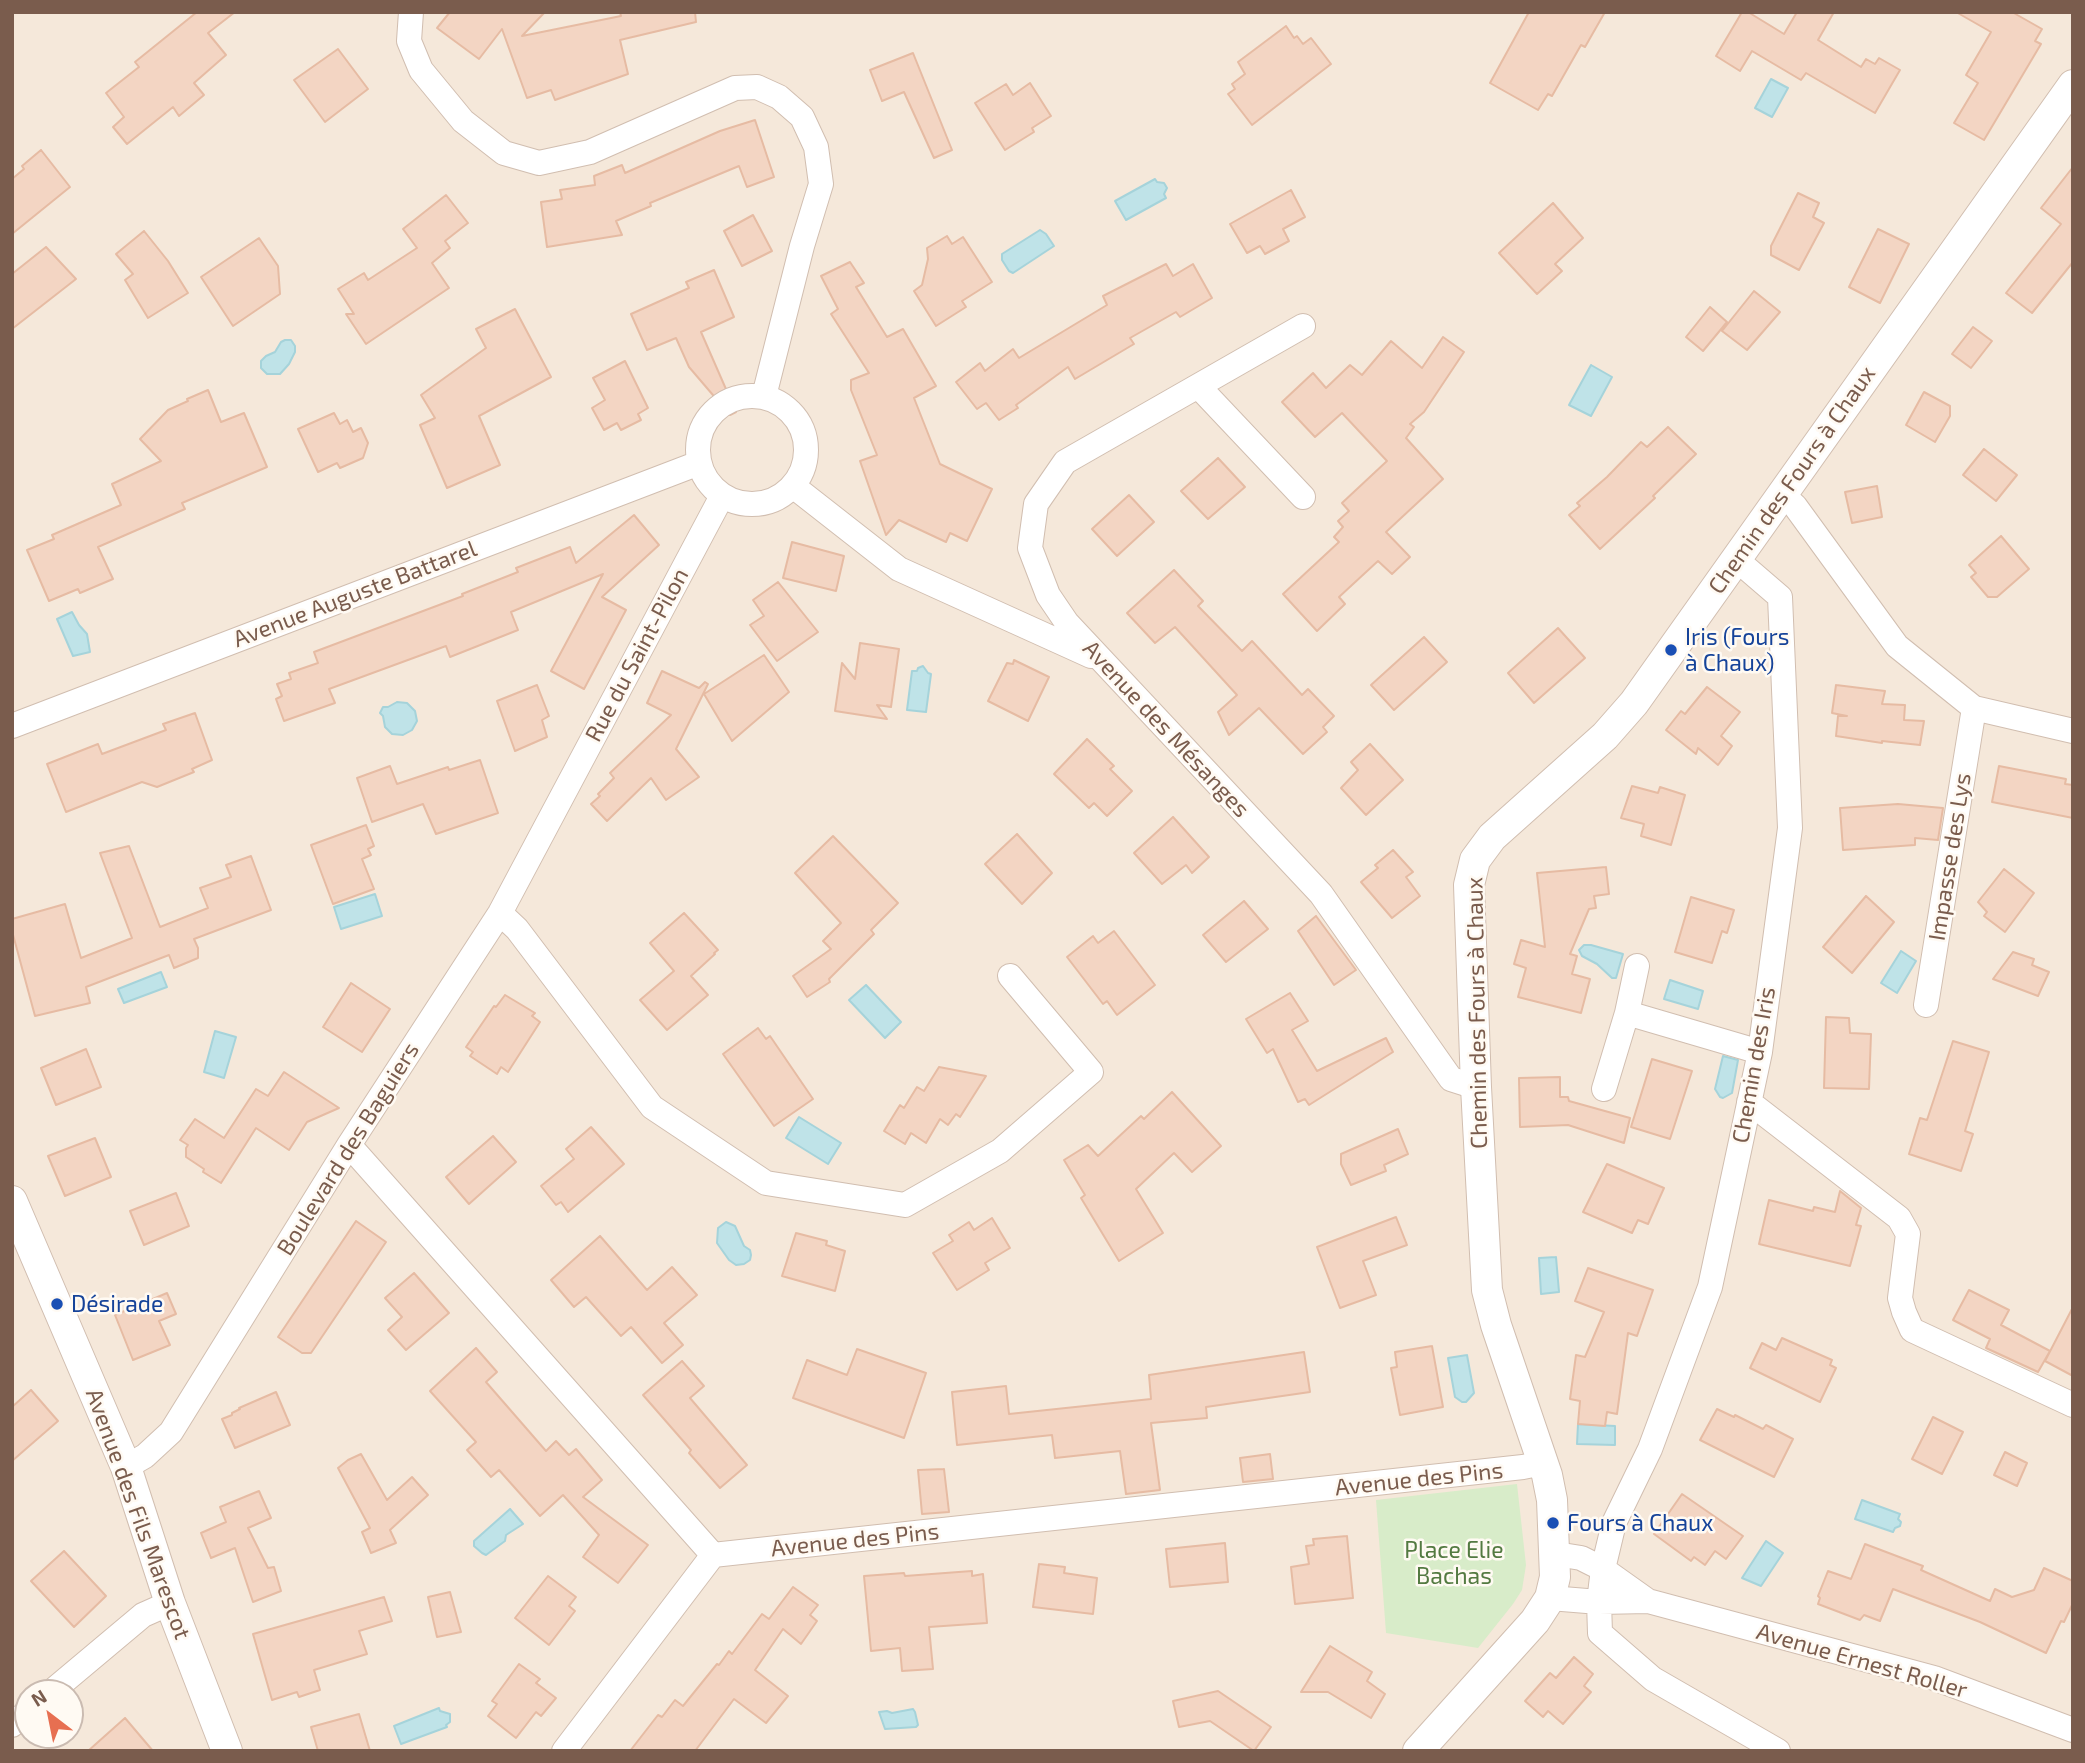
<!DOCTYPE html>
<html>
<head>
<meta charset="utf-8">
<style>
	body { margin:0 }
	#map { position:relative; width:2085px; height:1763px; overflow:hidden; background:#fdf6ec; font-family:"Exo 2",sans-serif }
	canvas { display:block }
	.frame { position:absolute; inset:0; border:14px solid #7a5c4d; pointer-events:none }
	.north { position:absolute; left:14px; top:1679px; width:70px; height:70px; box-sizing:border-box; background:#fffaf3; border:2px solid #cabbb1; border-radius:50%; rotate:328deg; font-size:19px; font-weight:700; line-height:28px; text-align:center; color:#7a5c4d }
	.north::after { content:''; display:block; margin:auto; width:24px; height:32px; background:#e76f51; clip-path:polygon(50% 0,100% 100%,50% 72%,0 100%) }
</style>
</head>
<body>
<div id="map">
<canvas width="2085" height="1763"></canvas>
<div class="frame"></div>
<div class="north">N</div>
</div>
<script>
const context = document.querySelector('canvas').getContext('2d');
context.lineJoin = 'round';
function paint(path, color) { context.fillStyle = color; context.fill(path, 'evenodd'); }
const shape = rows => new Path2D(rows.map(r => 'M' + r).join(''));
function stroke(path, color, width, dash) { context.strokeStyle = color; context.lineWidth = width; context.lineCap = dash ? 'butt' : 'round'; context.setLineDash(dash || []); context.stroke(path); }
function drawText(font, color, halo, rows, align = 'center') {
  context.font = font + ' "Exo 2",sans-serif'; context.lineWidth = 5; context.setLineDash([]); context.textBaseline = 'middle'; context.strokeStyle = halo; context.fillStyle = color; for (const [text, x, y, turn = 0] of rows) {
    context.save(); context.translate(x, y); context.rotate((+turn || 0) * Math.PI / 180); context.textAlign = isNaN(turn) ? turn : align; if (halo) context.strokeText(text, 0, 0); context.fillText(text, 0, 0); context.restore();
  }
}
const residential = shape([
	[12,12,2073,12,2073,1751,12,1751],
	[28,1693,70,1693,70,1735,28,1735]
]);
const green = shape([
	[1517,1484,1526,1565,1522,1590,1513,1604,1478,1648,1386,1633,1376,1500]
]);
const water = shape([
	[1771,79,1788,88,1772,117,1755,108,1771,79],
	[1155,179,1157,182,1164,183,1167,188,1164,194,1166,198,1126,220,1115,201,1155,179],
	[1040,230,1046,234,1054,246,1013,273,1009,271,1002,260,1002,254,1040,230],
	[285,340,291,340,295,346,295,352,289,364,280,374,267,374,261,368,261,361,266,356,275,352,281,342,285,340],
	[1591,365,1612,377,1591,416,1569,405,1591,365],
	[72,612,79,625,87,634,90,652,73,656,57,619,72,612],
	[923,666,928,673,931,674,926,712,907,710,912,671,917,671,918,668,923,666],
	[397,702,407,703,415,711,417,721,412,730,403,735,392,734,385,727,383,716,380,713,383,707,388,707,397,702],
	[375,894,382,916,341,929,334,907,375,894],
	[1584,945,1591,945,1623,954,1616,978,1612,978,1597,964,1582,956,1579,950,1584,945],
	[1901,951,1916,961,1897,993,1881,983,1901,951],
	[161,972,167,987,124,1003,118,989,161,972],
	[1670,980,1703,991,1698,1009,1664,999,1670,980],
	[866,985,901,1022,885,1038,849,1000,866,985],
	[215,1031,236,1037,224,1078,204,1072,215,1031],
	[1723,1056,1738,1060,1732,1093,1723,1098,1720,1097,1715,1089,1723,1056],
	[799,1117,841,1143,828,1164,786,1138,799,1117],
	[726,1222,735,1226,744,1246,750,1250,751,1255,750,1260,744,1264,736,1265,729,1260,717,1243,718,1228,726,1222],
	[1556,1257,1559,1292,1541,1294,1539,1258,1556,1257],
	[1467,1355,1474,1393,1466,1402,1462,1402,1455,1397,1448,1358,1467,1355],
	[1578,1424,1615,1426,1615,1445,1577,1444,1578,1424],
	[1862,1500,1900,1514,1898,1519,1901,1522,1900,1526,1895,1528,1893,1532,1855,1519,1862,1500],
	[510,1509,523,1524,506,1535,505,1541,490,1552,486,1555,482,1553,474,1546,474,1541,510,1509],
	[1766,1541,1783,1553,1761,1586,1742,1578,1766,1541],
	[439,1708,440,1711,450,1714,450,1722,446,1725,447,1727,401,1744,394,1726,439,1708],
	[913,1709,915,1712,918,1725,916,1727,885,1729,879,1712,887,1711,892,1713,913,1709]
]);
const building = shape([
	[197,12,235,12,208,33,226,55,194,83,204,95,179,116,173,107,127,144,113,127,124,117,106,93,139,67,135,62,197,12],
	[450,12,545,12,522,36,621,16,620,12,695,12,696,22,620,40,628,74,555,100,551,90,527,98,502,29,479,59,437,28,450,12],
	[1529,12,1605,12,1585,47,1581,45,1552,96,1548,94,1538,110,1490,83,1529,12],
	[1742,12,1748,12,1784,34,1797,12,1834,12,1818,40,1861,67,1866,59,1875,64,1879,58,1900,70,1875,113,1806,73,1801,80,1752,51,1740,71,1716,56,1742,12],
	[1956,12,2012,12,2042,29,2035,41,2041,44,1984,140,1954,123,1978,83,1966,75,1991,32,1956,12],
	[1286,26,1294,38,1297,36,1303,44,1311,38,1331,64,1252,125,1228,94,1235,89,1232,84,1245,74,1238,62,1286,26],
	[338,49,368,89,325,122,294,80,338,49],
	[913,53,952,150,934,158,904,92,882,101,870,70,913,53],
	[1030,83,1051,116,1032,128,1034,132,1005,150,975,103,1006,84,1013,95,1030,83],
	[755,120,774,177,747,187,739,166,650,203,651,206,616,221,622,235,547,247,541,202,562,199,560,190,595,185,594,176,622,165,625,173,720,131,755,120],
	[41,150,70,187,12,234,12,179,24,169,22,166,41,150],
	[2073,167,2073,262,2032,313,2006,293,2061,224,2041,208,2073,167],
	[1291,190,1305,217,1283,229,1289,241,1265,254,1260,246,1247,253,1230,224,1291,190],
	[1798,193,1819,203,1813,217,1824,223,1799,270,1771,255,1771,246,1798,193],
	[446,195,468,223,445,241,450,248,432,263,449,288,366,344,346,314,354,314,338,289,364,273,368,280,417,248,403,229,446,195],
	[1553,203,1583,238,1555,264,1562,271,1537,294,1499,253,1553,203],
	[753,215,772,251,742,266,724,231,753,215],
	[1878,229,1909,244,1880,303,1849,287,1878,229],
	[144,231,168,261,188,293,148,318,125,280,133,274,116,254,144,231],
	[947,236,952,244,963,237,992,282,962,301,966,307,936,326,914,291,922,285,928,259,927,248,947,236],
	[259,238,278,266,280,294,233,326,201,277,259,238],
	[46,247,76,279,12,329,12,274,46,247],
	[850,262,864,283,856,287,887,337,903,329,936,386,914,398,940,464,992,489,967,541,950,533,946,542,899,520,886,535,860,461,877,455,851,390,851,380,869,373,831,314,838,309,821,276,850,262],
	[1166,264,1173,276,1193,264,1212,298,1180,317,1176,312,1130,338,1134,344,1075,379,1068,367,1016,405,1018,408,999,420,986,403,977,409,956,382,980,363,985,371,1013,349,1019,358,1107,305,1103,296,1166,264],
	[714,270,734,317,701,332,736,412,730,415,689,367,676,338,647,350,631,314,689,288,686,282,714,270],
	[1754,291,1780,312,1747,350,1722,331,1754,291],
	[1710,307,1727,322,1703,351,1686,337,1710,307],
	[515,309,551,377,479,416,500,465,447,488,420,425,435,418,421,395,486,348,476,329,515,309],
	[1973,327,1992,341,1971,368,1952,354,1973,327],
	[1443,337,1464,352,1424,412,1410,424,1414,427,1406,438,1443,479,1386,532,1410,557,1392,574,1378,561,1339,597,1345,604,1317,631,1283,594,1339,542,1334,537,1343,527,1338,521,1349,511,1342,503,1387,461,1342,413,1315,437,1282,402,1313,373,1326,388,1350,365,1362,375,1391,341,1422,368,1443,337],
	[625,361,648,408,638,414,641,420,621,430,617,423,604,430,592,408,605,400,593,378,625,361],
	[208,390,221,422,244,413,267,467,182,503,185,509,98,547,113,579,80,593,78,589,49,601,27,550,54,539,52,535,121,505,112,484,161,461,140,439,168,410,188,401,187,399,208,390],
	[1924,392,1950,406,1950,416,1935,442,1906,425,1924,392],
	[334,413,340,424,347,420,353,432,361,428,368,443,363,458,340,468,337,463,318,472,298,429,334,413],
	[1668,427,1696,454,1653,496,1655,498,1600,549,1569,515,1580,506,1577,503,1607,477,1641,442,1647,447,1668,427],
	[1984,449,2017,475,1996,501,1963,475,1984,449],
	[1218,458,1245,487,1208,519,1181,491,1218,458],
	[1877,486,1882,517,1852,523,1845,492,1877,486],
	[1129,495,1154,522,1117,556,1092,529,1129,495],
	[634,515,659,545,602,597,626,610,584,689,551,671,603,574,511,612,518,630,450,657,446,646,329,689,335,703,284,721,276,699,282,696,277,684,291,679,289,673,318,663,314,652,463,596,462,594,518,572,516,568,570,547,576,563,634,515],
	[2001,536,2029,569,1997,597,1988,597,1971,577,1976,573,1969,565,2001,536],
	[792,542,844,556,836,591,783,578,792,542],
	[1174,570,1203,601,1198,606,1242,651,1252,641,1302,695,1308,689,1334,716,1323,727,1327,732,1303,754,1259,708,1229,735,1218,712,1237,695,1175,627,1155,643,1127,613,1174,570],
	[778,582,818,632,777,661,750,625,764,616,753,600,778,582],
	[1558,628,1585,658,1534,703,1508,673,1558,628],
	[1424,637,1447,662,1394,710,1371,685,1424,637],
	[860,643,899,649,891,707,877,705,887,719,835,711,842,663,855,679,860,643],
	[764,655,789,692,732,741,704,694,764,655],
	[1014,660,1049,677,1028,721,988,701,1007,663,1013,664,1014,660],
	[662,671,699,688,705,682,708,684,676,749,699,777,666,800,651,778,607,821,591,804,600,796,598,794,614,778,610,773,671,715,647,703,662,671],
	[537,685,549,716,542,720,547,737,515,751,497,701,537,685],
	[1836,685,1885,691,1882,704,1905,705,1904,720,1924,721,1920,745,1882,741,1882,743,1836,736,1838,716,1847,716,1832,713,1836,685],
	[1707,687,1740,712,1721,736,1732,746,1718,765,1698,748,1696,754,1666,730,1681,711,1685,714,1707,687],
	[195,713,212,760,192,769,194,772,157,787,142,782,66,812,47,764,98,744,102,754,166,730,163,724,195,713],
	[1087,739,1114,766,1110,769,1132,791,1107,816,1094,803,1089,808,1054,774,1087,739],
	[1370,744,1403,780,1366,815,1341,788,1358,770,1351,762,1370,744],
	[480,760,498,813,436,834,423,804,372,822,357,778,390,766,397,784,448,767,449,770,480,760],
	[1999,766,2066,779,2065,784,2073,785,2073,818,1992,802,1999,766],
	[1632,786,1658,793,1660,787,1685,795,1671,845,1641,836,1644,824,1621,818,1632,786],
	[1898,804,1943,808,1938,840,1915,838,1915,845,1843,850,1840,808,1898,804],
	[1173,817,1209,857,1192,873,1186,865,1162,884,1134,853,1173,817],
	[366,825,374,846,368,849,371,855,362,859,374,889,333,904,311,845,366,825],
	[1017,834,1052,873,1022,904,985,864,1017,834],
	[833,836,898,903,871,930,874,934,829,979,830,982,807,997,793,976,831,949,823,941,841,923,795,873,833,836],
	[129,846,160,927,208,908,200,888,231,877,226,865,251,856,271,910,194,939,198,948,198,958,174,968,169,955,86,987,90,1003,35,1016,12,931,12,919,65,904,81,958,132,938,100,853,129,846],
	[1393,850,1413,872,1406,877,1420,896,1392,918,1361,882,1378,868,1375,865,1393,850],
	[1606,867,1609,894,1594,896,1596,908,1589,909,1570,954,1577,956,1572,974,1590,979,1581,1013,1518,997,1526,968,1514,964,1521,940,1545,947,1537,873,1606,867],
	[2004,869,2034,893,2005,932,1984,916,1987,912,1978,902,2004,869],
	[1866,896,1894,922,1852,973,1823,947,1866,896],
	[1691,897,1734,910,1727,933,1722,931,1712,963,1675,952,1691,897],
	[1244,901,1268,929,1226,962,1203,935,1244,901],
	[684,913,718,950,714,953,715,954,691,976,708,995,667,1030,640,1000,674,971,650,943,684,913],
	[1316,916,1356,970,1334,985,1298,931,1316,916],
	[1114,931,1155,985,1117,1015,1107,1001,1103,1004,1067,957,1093,936,1098,943,1114,931],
	[2013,952,2034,959,2032,965,2049,972,2038,996,1993,979,2013,952],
	[351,983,390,1009,362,1052,323,1027,351,983],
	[1290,993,1308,1021,1292,1030,1317,1071,1386,1038,1393,1052,1309,1105,1305,1099,1298,1102,1273,1049,1267,1053,1246,1019,1290,993],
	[505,995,535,1013,532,1016,540,1022,508,1072,501,1067,497,1074,470,1056,473,1052,466,1047,494,1006,496,1007,505,995],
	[1826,1017,1849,1018,1850,1033,1871,1034,1869,1089,1824,1088,1826,1017],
	[758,1028,766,1039,770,1036,813,1099,774,1126,723,1054,758,1028],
	[1953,1041,1989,1052,1965,1131,1973,1134,1961,1171,1909,1154,1920,1118,1927,1120,1953,1041],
	[86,1049,101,1087,56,1105,41,1068,86,1049],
	[1652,1059,1692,1071,1670,1139,1631,1127,1652,1059],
	[939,1067,986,1076,960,1117,956,1114,948,1125,940,1119,926,1143,911,1133,905,1144,884,1131,900,1105,904,1108,917,1087,924,1091,939,1067],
	[284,1072,339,1108,307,1122,289,1150,256,1128,221,1183,203,1172,204,1169,186,1157,186,1148,188,1145,180,1140,195,1119,224,1138,256,1089,268,1096,284,1072],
	[1560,1077,1560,1097,1568,1097,1569,1101,1630,1118,1624,1143,1568,1125,1520,1127,1519,1078,1560,1077],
	[1172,1092,1221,1146,1192,1172,1174,1153,1136,1189,1163,1233,1119,1261,1081,1198,1085,1195,1064,1160,1088,1145,1098,1156,1141,1116,1144,1119,1172,1092],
	[591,1127,624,1164,568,1212,561,1202,556,1205,541,1186,574,1159,566,1149,591,1127],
	[1398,1129,1408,1154,1384,1165,1386,1171,1351,1185,1341,1164,1341,1154,1398,1129],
	[493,1136,516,1162,469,1204,446,1177,493,1136],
	[95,1138,111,1177,65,1196,48,1156,95,1138],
	[1607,1164,1664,1188,1648,1224,1638,1220,1632,1233,1583,1212,1607,1164],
	[1840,1191,1861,1208,1856,1225,1861,1226,1850,1266,1759,1244,1769,1200,1813,1211,1814,1207,1835,1212,1840,1191],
	[176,1193,189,1226,144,1245,130,1211,176,1193],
	[1396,1217,1407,1245,1363,1261,1376,1295,1340,1308,1317,1247,1396,1217],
	[992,1218,1010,1248,985,1263,989,1270,957,1290,933,1253,953,1241,949,1235,969,1222,974,1230,992,1218],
	[356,1221,386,1242,311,1353,302,1353,278,1337,356,1221],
	[796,1233,827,1241,826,1245,845,1251,835,1291,782,1276,796,1233],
	[600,1236,647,1290,672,1267,697,1295,664,1323,683,1345,662,1363,631,1327,621,1336,586,1297,574,1307,551,1280,600,1236],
	[1588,1268,1653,1290,1637,1336,1628,1333,1617,1414,1607,1412,1605,1426,1578,1424,1580,1401,1570,1399,1576,1355,1585,1357,1604,1312,1575,1301,1588,1268],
	[414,1273,449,1313,406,1350,388,1330,402,1317,385,1298,414,1273],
	[1969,1290,2009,1310,2001,1325,2050,1351,2038,1372,1986,1348,1990,1339,1953,1320,1969,1290],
	[167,1293,176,1314,159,1321,170,1345,133,1360,115,1315,167,1293],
	[2073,1307,2073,1376,2045,1361,2073,1307],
	[1782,1338,1832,1360,1830,1365,1836,1368,1820,1402,1750,1368,1762,1343,1776,1350,1782,1338],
	[1432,1346,1443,1407,1400,1415,1391,1368,1397,1367,1395,1352,1432,1346],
	[476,1348,497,1372,486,1382,546,1451,556,1441,569,1455,576,1449,602,1480,583,1497,648,1545,618,1583,583,1557,599,1535,563,1495,540,1516,499,1470,491,1477,467,1450,476,1442,430,1391,476,1348],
	[857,1349,926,1373,904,1438,793,1398,807,1360,847,1375,857,1349],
	[1304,1352,1310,1392,1206,1407,1207,1418,1151,1423,1160,1490,1126,1494,1120,1451,1055,1458,1052,1435,957,1445,952,1392,1006,1386,1009,1414,1151,1399,1149,1375,1304,1352],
	[682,1361,704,1386,690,1398,747,1465,720,1488,689,1453,691,1450,643,1395,682,1361],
	[31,1390,58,1421,12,1461,12,1407,31,1390],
	[276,1392,290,1425,235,1448,222,1419,232,1415,232,1413,240,1409,239,1408,276,1392],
	[1717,1409,1734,1417,1735,1415,1763,1429,1766,1425,1793,1439,1774,1477,1700,1440,1717,1409],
	[1933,1417,1963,1432,1942,1474,1912,1459,1933,1417],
	[2005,1452,2027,1463,2017,1486,1994,1475,2005,1452],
	[361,1454,387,1500,412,1477,428,1495,390,1530,396,1543,371,1553,362,1532,370,1528,338,1468,348,1460,361,1454],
	[1270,1454,1273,1479,1243,1482,1240,1458,1270,1454],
	[944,1469,949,1512,922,1514,918,1470,944,1469],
	[259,1491,271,1518,248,1528,268,1568,274,1567,281,1591,253,1602,235,1548,211,1558,201,1533,226,1522,220,1507,259,1491],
	[1682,1494,1743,1536,1726,1559,1715,1551,1705,1565,1694,1557,1691,1561,1654,1534,1682,1494],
	[1347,1536,1353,1598,1295,1604,1291,1567,1309,1564,1306,1546,1314,1545,1313,1539,1347,1536],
	[1225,1543,1228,1582,1170,1587,1166,1549,1225,1543],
	[1865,1544,1923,1566,1921,1570,1990,1601,1995,1589,2012,1597,2034,1590,2044,1568,2073,1581,2073,1603,2064,1622,2061,1621,2046,1653,1980,1622,1893,1589,1880,1621,1864,1615,1860,1620,1818,1604,1820,1598,1818,1596,1828,1571,1851,1579,1865,1544],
	[64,1551,106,1596,74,1627,31,1581,64,1551],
	[1039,1564,1065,1567,1064,1573,1097,1578,1093,1614,1033,1607,1039,1564],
	[972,1571,972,1576,983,1574,987,1623,929,1627,933,1669,902,1671,900,1648,871,1651,864,1576,904,1573,905,1576,972,1571],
	[548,1576,576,1597,569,1606,575,1611,549,1645,515,1618,548,1576],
	[793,1587,818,1605,810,1615,817,1621,801,1644,783,1629,755,1670,788,1696,766,1723,734,1699,695,1751,630,1751,658,1715,662,1717,675,1700,683,1706,717,1664,719,1665,729,1651,732,1654,762,1614,769,1619,793,1587],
	[450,1592,461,1632,437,1637,428,1597,450,1592],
	[384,1597,392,1621,359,1631,367,1654,314,1670,320,1690,299,1697,297,1692,272,1700,253,1634,384,1597],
	[1330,1646,1372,1672,1367,1681,1385,1694,1371,1718,1328,1692,1301,1692,1330,1646],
	[1574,1657,1593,1674,1584,1686,1591,1692,1563,1724,1548,1711,1543,1717,1525,1701,1550,1673,1556,1678,1574,1657],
	[519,1664,540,1679,536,1683,556,1698,541,1716,536,1712,516,1738,488,1716,497,1704,492,1701,519,1664],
	[1218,1691,1271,1727,1254,1751,1210,1721,1179,1727,1173,1701,1218,1691],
	[359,1714,370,1751,318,1751,311,1727,359,1714],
	[125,1718,153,1751,88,1751,125,1718]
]);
const minor = shape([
	[411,12,409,41,421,70,463,121,504,153,539,163,590,152,735,88,757,87,779,97,802,117,816,147,821,184,802,246,764,396],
	[1303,326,1065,462,1036,504,1030,548,1048,595,1067,623,1321,894,1451,1079,1476,1087],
	[1199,387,1303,497],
	'698 450a54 54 0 1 1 108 0a54 54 0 1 1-108 0Z',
	[793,486,899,569,1091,656],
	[1782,494,1795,506,1897,646,1974,708,2073,731],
	[1737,560,1780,597,1790,828,1760,1052,1710,1287,1650,1449,1614,1523,1603,1569,1599,1602,1600,1633,1653,1679,1778,1751],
	[12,726,699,463],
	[500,913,517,929,652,1107,766,1183,905,1205,1000,1151,1091,1072,1010,976],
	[1926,1005,1974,708],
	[1627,1013,1760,1052],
	[1604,1089,1627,1013,1637,966],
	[1749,1102,1899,1218,1908,1234,1900,1298,1904,1312,1912,1330,2073,1405],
	[349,1145,713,1555],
	[126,1467,145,1456,171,1432,349,1145,500,913,722,496],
	[1556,1554,1581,1558,1603,1569,1648,1601],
	[713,1555,1523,1467,1543,1463],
	[1550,1598,1599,1602,1648,1601,1934,1678,2073,1730],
	[50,1693,143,1615,170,1603],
	[12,1725,28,1711],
	[564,1751,713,1555]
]);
const tertiary = shape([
	[12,1201,126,1467,170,1603,227,1751],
	[1418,1751,1535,1621,1550,1598,1555,1577,1552,1500,1547,1475,1496,1325,1487,1290,1476,1087,1469,885,1475,860,1492,837,1605,736,1634,703,2073,85]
]);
const markers = [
	[1671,650,7,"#1a4fb4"],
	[57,1304,7,"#1a4fb4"],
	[1553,1523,7,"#1a4fb4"]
];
const streetNames = [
	["Chemin des Fours à Chaux",1792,480,-55],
	["Avenue Auguste Battarel",355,594,-21],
	["Rue du Saint-Pilon",637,655,-62],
	["Avenue des Mésanges",1166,729,47],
	["Impasse des Lys",1950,857,-81],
	["Chemin des Fours à Chaux",1477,1013,-91],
	["Chemin des Iris",1754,1065,-80],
	["Boulevard des Baguiers",348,1149,-58],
	["Avenue des Pins",1419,1479,-6],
	["Avenue des Fils Marescot",138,1514,70],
	["Avenue des Pins",855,1540,-6],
	["Avenue Ernest Roller",1862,1661,16]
];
const transitNames = [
	["Iris (Fours",1685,637],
	["à Chaux)",1685,663],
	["Désirade",71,1304],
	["Fours à Chaux",1567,1523]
];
const parkNames = [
	["Place Elie",1454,1550],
	["Bachas",1454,1576]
];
paint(residential, '#f5e8da');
paint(green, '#d8ecc9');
paint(water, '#bfe3e8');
stroke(water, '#a5d3da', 2);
paint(building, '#f3d5c3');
stroke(building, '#e6bba3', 2);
stroke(minor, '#d1beb0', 26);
stroke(tertiary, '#d1beb0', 32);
stroke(minor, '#fff', 24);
stroke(tertiary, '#fff', 30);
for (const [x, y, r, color] of markers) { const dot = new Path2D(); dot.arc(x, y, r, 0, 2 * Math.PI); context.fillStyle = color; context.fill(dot); stroke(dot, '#fffaf3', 2.5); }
drawText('23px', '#7a5c4d', '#fffaf3', streetNames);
drawText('23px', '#164399', '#fffaf3', transitNames, 'left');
drawText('23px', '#537a41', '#fffaf3', parkNames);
</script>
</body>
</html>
